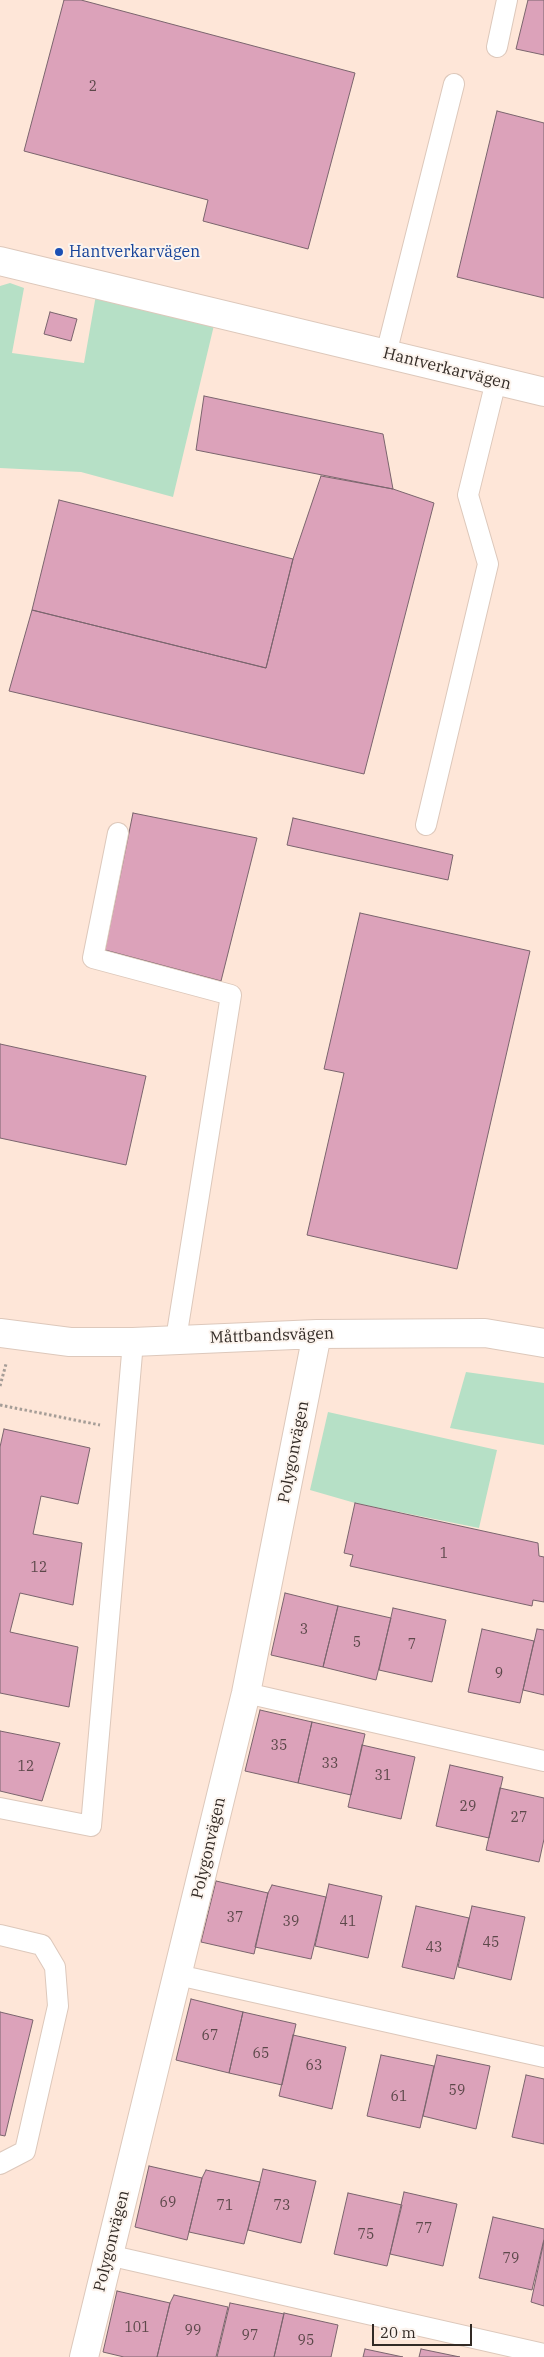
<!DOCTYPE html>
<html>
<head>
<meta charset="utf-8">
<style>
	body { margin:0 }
	#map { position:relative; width:544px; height:2357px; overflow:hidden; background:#fcf4ee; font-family:"IBM Plex Serif",serif }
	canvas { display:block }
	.scale { position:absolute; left:372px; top:2324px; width:100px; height:22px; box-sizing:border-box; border:2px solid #322a25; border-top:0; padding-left:6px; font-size:15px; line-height:18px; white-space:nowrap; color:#322a25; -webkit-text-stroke:4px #fcf4ee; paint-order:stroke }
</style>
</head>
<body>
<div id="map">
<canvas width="544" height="2357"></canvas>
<div class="scale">20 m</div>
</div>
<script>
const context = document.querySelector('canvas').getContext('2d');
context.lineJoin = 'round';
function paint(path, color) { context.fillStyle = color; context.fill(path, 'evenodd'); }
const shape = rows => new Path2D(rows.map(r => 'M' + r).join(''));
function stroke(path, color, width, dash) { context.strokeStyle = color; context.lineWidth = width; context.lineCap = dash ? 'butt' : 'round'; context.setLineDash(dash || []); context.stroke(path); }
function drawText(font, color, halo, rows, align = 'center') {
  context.font = font + ' "IBM Plex Serif",serif'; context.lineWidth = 4; context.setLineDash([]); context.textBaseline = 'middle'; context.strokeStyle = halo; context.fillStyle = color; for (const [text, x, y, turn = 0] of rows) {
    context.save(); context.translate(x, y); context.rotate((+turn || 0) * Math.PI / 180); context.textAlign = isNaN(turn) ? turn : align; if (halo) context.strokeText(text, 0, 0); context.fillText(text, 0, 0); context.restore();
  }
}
const built = shape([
	[0,0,544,0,544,2357,0,2357]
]);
const green = shape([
	[10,283,24,288,12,353,84,363,96,295,215,321,173,497,81,472,0,468,0,286],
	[466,1372,544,1383,544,1445,450,1428],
	[328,1412,497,1450,479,1528,355,1503,310,1490]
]);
const building = shape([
	[64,0,81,0,355,73,308,249,203,221,208,200,24,151,64,0],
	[528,0,544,0,544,55,516,49,528,0],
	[497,111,544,123,544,298,457,277,497,111],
	[50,312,77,319,71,341,44,334,50,312],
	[204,396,383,434,393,489,196,450,204,396],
	[321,476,393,489,434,503,364,774,9,691,32,610,266,668,293,559,321,476],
	[59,500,293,559,266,668,32,610,59,500],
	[133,813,257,838,221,981,105,950,133,813],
	[293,818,453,855,448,880,287,845,293,818],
	[360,913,530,951,457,1269,307,1235,344,1073,324,1069,360,913],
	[0,1044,146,1076,126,1165,0,1138,0,1044],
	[4,1429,90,1448,78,1504,41,1496,33,1534,82,1543,73,1605,20,1593,10,1632,78,1647,69,1707,0,1693,0,1447,4,1429],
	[355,1503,538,1543,539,1556,544,1557,544,1602,533,1600,532,1606,350,1566,353,1555,344,1553,355,1503],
	[285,1593,338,1606,323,1667,271,1655,285,1593],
	[338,1606,391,1618,376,1680,323,1667,338,1606],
	[393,1608,446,1620,432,1682,379,1670,393,1608],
	[482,1629,534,1641,520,1703,468,1692,482,1629],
	[537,1629,544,1630,544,1695,523,1690,537,1629],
	[260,1710,312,1722,298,1783,245,1771,260,1710],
	[312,1722,365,1734,351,1795,298,1783,312,1722],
	[0,1731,60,1743,42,1801,0,1791,0,1731],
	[362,1745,415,1757,401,1819,348,1807,362,1745],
	[450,1765,503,1777,489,1838,436,1826,450,1765],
	[500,1788,544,1798,544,1839,539,1862,486,1850,500,1788],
	[216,1881,268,1893,254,1954,201,1942,216,1881],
	[329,1884,382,1896,368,1958,315,1946,329,1884],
	[272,1885,326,1897,311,1959,255,1947,268,1893,272,1885],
	[416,1906,469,1918,454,1979,402,1967,416,1906],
	[472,1906,525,1917,511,1980,458,1967,472,1906],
	[191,1999,243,2012,229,2073,176,2060,191,1999],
	[0,2012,33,2020,5,2136,0,2135,0,2012],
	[243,2012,296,2024,282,2085,229,2073,243,2012],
	[293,2035,346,2047,332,2109,279,2096,293,2035],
	[381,2055,434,2066,420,2128,367,2116,381,2055],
	[437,2055,490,2066,476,2129,423,2116,437,2055],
	[526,2075,544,2079,544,2144,512,2137,526,2075],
	[149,2166,202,2178,187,2240,135,2227,149,2166],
	[263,2169,316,2181,301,2243,248,2230,263,2169],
	[206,2170,260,2182,244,2244,189,2232,202,2178,206,2170],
	[404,2192,457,2204,443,2266,390,2254,404,2192],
	[348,2193,402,2205,387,2266,334,2254,348,2193],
	[493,2217,544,2229,544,2239,532,2290,479,2278,493,2217],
	[544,2241,544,2306,531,2302,544,2241],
	[117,2291,170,2303,157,2357,124,2357,103,2352,117,2291],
	[174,2295,228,2307,216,2357,157,2357,170,2303,174,2295],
	[230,2303,284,2314,274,2357,217,2357,230,2303],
	[284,2313,338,2325,331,2357,274,2357,284,2313],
	[365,2349,403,2357,363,2357,365,2349],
	[421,2349,455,2356,460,2357,419,2357,421,2349]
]);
const path = shape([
	[0,1386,6,1364],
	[0,1405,100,1425]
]);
const lane = shape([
	[497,47,507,0],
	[386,354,454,84],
	[426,825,488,564,468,495,496,381],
	[118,833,93,958,231,995,176,1339],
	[246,1693,544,1761],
	[0,1808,91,1826,133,1342],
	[0,1935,42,1945,55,1967,58,2006,25,2151,0,2164],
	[178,1975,544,2057],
	[108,2255,544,2354]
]);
const street = shape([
	[0,261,544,392],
	[0,1333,70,1342,133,1342,317,1334,485,1333,544,1343],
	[84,2357,246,1693,317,1334]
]);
const markers = [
	[59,252,5,"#1a4fb4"]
];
const numberNames = [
	["2",93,87],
	["1",444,1554],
	["12",39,1568],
	["3",304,1630],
	["5",357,1643],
	["7",412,1645],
	["9",499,1674],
	["35",279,1746],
	["33",330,1764],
	["12",26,1767],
	["31",383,1776],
	["29",468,1807],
	["27",519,1818],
	["37",235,1918],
	["39",291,1922],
	["41",348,1922],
	["45",491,1943],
	["43",434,1948],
	["67",210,2036],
	["65",261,2054],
	["63",314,2066],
	["59",457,2091],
	["61",399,2097],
	["69",168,2203],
	["71",225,2206],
	["73",282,2206],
	["77",424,2229],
	["75",366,2235],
	["79",511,2259],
	["101",137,2328],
	["99",193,2331],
	["97",250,2336],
	["95",306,2341]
];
const transitNames = [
	["Hantverkarvägen",69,252]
];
const streetNames = [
	["Hantverkarvägen",447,369,14],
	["Måttbandsvägen",272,1336,-2],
	["Polygonvägen",294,1452,-79],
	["Polygonvägen",209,1848,-77],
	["Polygonvägen",112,2241,-76]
];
paint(built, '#fee6d8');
paint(green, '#b6e0c6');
paint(building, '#dca2ba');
stroke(building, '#7b656e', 1);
stroke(lane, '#ddc8bb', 22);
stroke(street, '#ddc8bb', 30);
stroke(path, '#a59d97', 3, [2.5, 2.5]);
stroke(lane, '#fff', 20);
stroke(street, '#fff', 28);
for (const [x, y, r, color] of markers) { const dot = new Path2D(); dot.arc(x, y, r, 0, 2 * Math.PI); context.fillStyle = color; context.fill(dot); stroke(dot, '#fcf4ee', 2); }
drawText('14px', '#5c484a', null, numberNames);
drawText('16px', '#164399', '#fcf4ee', transitNames, 'left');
drawText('16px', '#322a25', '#fcf4ee', streetNames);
</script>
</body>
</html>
